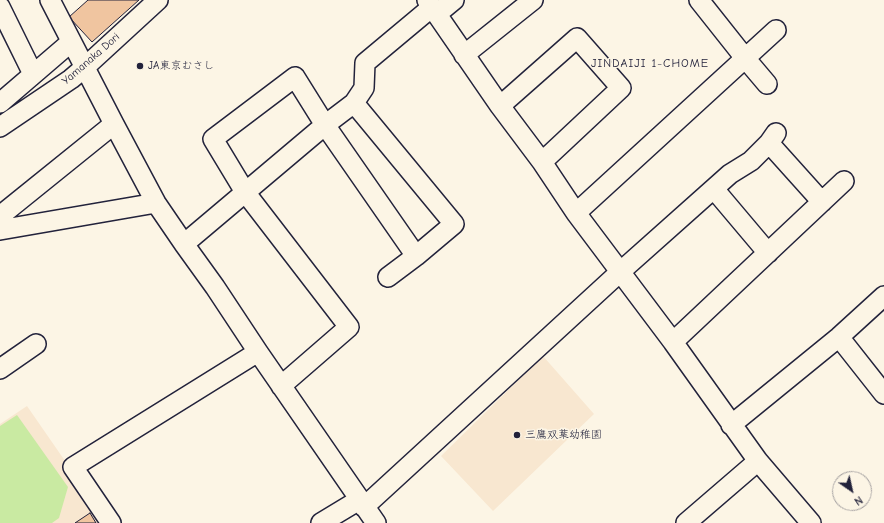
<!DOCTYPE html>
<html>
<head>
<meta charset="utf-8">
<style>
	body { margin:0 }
	#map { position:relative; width:884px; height:523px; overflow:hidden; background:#fcf5e5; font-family:"Comic Neue",sans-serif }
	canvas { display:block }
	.north { position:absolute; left:832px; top:471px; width:40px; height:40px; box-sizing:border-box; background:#fcf5e5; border:1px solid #a5a1a1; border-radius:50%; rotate:146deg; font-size:11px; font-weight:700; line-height:16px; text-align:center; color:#22223b }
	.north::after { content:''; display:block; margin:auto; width:14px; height:18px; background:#22223b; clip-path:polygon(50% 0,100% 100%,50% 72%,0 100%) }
</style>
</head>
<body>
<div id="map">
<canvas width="884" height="523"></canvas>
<div class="north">N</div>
</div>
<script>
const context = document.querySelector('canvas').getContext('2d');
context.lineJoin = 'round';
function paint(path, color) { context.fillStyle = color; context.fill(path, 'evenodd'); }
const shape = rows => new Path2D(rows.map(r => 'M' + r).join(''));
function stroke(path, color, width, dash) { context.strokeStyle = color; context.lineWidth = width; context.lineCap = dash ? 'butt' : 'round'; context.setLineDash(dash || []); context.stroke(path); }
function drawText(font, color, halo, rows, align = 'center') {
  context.font = font + ' "Comic Neue","Klee One",sans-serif'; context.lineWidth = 3; context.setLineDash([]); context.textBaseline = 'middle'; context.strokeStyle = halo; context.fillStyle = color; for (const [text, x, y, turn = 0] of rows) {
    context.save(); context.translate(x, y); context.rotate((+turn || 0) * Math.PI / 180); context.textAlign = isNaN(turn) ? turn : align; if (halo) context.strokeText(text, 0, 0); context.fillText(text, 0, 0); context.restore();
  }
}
const built = shape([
	[543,356,594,414,493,511,441,456],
	[27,406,108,523,0,523,0,424]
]);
const green = shape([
	[17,415,68,487,59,518,52,523,0,523,0,426]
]);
const building = shape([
	[88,0,139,0,92,42,69,17,88,0],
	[90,513,96,523,75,523,90,513]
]);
const minor = shape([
	[50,0,114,124,156,203,184,244,215,287,258,352,376,523],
	[427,0,500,106,542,162,576,213,673,342,758,461,811,523],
	[699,0,745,58,767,84],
	[0,7,33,74],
	[437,14,454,0],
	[464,55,533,0],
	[0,103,71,42],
	[354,103,454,224,416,256,388,277],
	[500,106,577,38,621,88,542,162],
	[0,127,71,79,84,68,158,0],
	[769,143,822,202],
	[714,189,768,253],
	[576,213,776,30],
	[0,216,114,124],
	[0,230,156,203],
	[184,244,325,125,354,103,364,88,365,63,432,7],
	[839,337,884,394],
	[673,342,844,181],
	[0,369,36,344],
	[281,386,349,327,245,192,213,139,295,77,325,125,416,256],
	[731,425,839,337,884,296],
	[364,507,620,272,730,174,751,161,769,143,776,133],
	[111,523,73,467,258,352],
	[321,523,359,500],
	[686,523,758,461]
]);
const markers = [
	[140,66,4,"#22223b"],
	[517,435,4,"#22223b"]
];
const streetNames = [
	["Yamanaka Dori",91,59,-41]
];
const poiNames = [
	["JA東京むさし",148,66],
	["三鷹双葉幼稚園",525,435]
];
const neighbourhoodNames = [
	["JINDAIJI 1-CHOME",650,64]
];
paint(built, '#f8e7d0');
paint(green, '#c9eaa2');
paint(building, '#f0c5a0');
stroke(building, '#22223b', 1);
stroke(minor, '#22223b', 22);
stroke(minor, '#fcf5e5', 19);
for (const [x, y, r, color] of markers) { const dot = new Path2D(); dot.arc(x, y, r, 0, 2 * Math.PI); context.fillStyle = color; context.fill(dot); stroke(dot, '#fcf5e5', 1.5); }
drawText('11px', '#22223b', '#fcf5e5', streetNames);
drawText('11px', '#22223b', '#fcf5e5', poiNames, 'left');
context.letterSpacing = '1px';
drawText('12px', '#22223b', '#fcf5e5', neighbourhoodNames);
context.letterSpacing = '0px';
</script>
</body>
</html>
